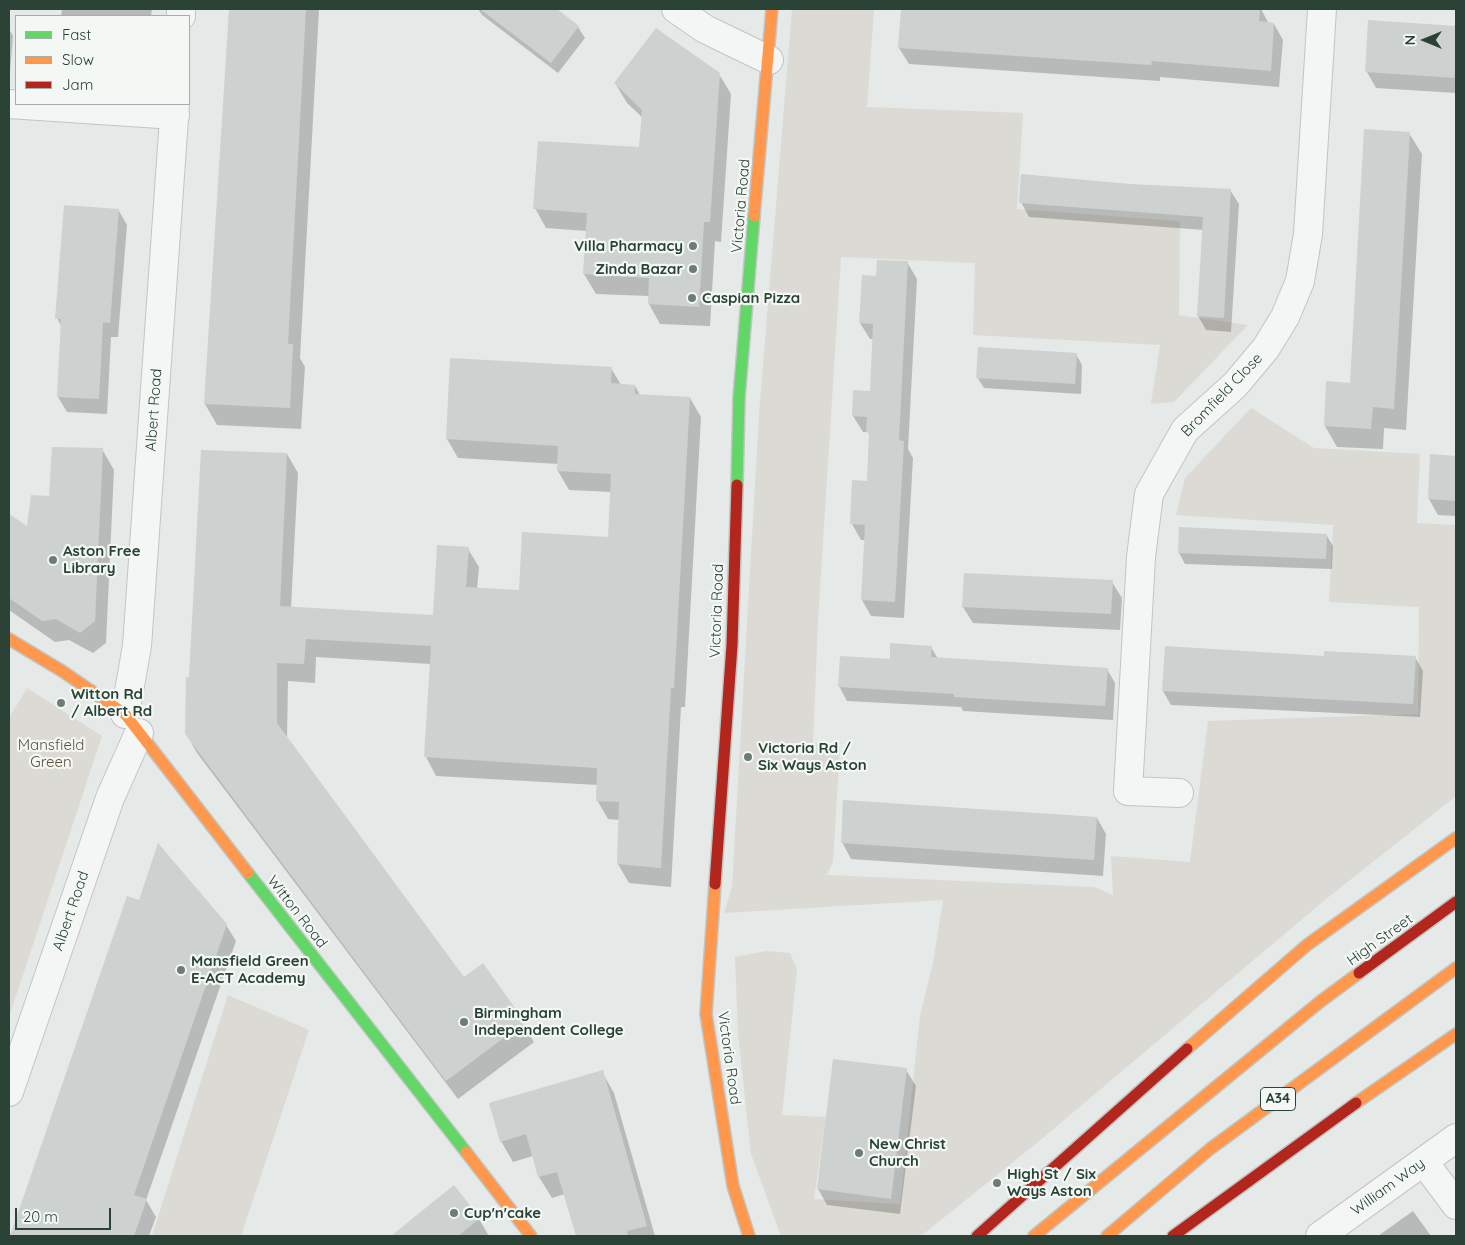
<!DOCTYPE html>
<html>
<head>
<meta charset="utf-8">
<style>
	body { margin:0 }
	#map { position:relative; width:1465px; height:1245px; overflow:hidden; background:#e5e9e7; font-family:Quicksand,sans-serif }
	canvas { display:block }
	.frame { position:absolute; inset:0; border:10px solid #2b4336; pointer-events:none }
	.legend { position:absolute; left:15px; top:15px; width:175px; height:90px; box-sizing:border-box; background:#f3f8f5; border:1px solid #a3b0a9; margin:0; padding:6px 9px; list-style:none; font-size:15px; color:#2b4336 }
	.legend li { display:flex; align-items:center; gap:10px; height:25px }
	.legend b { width:25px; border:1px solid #a3b0a9 }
	.north { position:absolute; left:1400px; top:15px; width:50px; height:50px; -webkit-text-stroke:4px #f3f8f5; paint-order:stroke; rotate:270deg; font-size:14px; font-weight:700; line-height:20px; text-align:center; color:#2b4336 }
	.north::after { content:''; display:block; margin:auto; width:18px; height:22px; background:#2b4336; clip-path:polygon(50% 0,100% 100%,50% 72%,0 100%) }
	.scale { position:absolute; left:15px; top:1208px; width:96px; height:22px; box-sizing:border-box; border:2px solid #2b4336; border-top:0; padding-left:6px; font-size:15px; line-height:18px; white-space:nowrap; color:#2b4336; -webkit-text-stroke:4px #f3f8f5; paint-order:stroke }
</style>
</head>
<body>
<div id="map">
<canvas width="1465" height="1245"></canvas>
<div class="frame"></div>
<ul class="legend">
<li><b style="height:6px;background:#63d668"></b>Fast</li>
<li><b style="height:6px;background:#ff974d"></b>Slow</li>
<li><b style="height:6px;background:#b3261e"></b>Jam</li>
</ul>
<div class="north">N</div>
<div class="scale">20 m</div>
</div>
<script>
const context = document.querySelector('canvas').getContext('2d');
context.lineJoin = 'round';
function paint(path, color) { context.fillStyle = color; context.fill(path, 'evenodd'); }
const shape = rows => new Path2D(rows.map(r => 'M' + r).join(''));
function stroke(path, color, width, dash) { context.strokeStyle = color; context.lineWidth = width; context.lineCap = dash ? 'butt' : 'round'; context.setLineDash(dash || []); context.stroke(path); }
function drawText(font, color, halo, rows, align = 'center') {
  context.font = font + ' Quicksand,sans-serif'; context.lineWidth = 4.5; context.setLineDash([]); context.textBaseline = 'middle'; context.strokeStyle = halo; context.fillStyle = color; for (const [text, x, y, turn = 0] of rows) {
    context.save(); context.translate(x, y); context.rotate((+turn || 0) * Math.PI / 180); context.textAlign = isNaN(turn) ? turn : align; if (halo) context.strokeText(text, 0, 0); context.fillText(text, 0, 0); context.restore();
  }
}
const green = shape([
	[792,9,874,9,867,107,1023,113,1017,209,1180,221,1179,315,1248,325,1174,402,1151,404,1160,345,973,335,975,263,841,257,818,620,813,743,840,746,833,862,827,875,1094,887,1113,895,1111,856,1190,862,1208,721,1418,714,1419,607,1329,602,1333,525,1176,515,1185,478,1251,408,1314,448,1420,454,1417,523,1456,525,1456,796,1326,899,1038,1142,921,1236,781,1236,751,1154,738,1033,735,957,766,951,790,953,797,970,782,1115,826,1117,814,1199,900,1204,920,1016,933,963,943,900,724,913,732,887,759,414],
	[27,688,102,736,9,1017,9,718],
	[228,995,309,1030,241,1236,152,1236]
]);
const shadow = shape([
	[62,9,152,9,151,16,61,16],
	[231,9,319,9,300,358,305,367,301,429,217,425,205,404],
	[478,9,554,9,578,27,585,38,558,73,482,15],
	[902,9,1042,11,1050,9,1261,9,1269,24,1274,24,1283,40,1279,87,1160,77,1160,81,909,64,899,48],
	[1370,22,1456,28,1456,93,1376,88,1367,72],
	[9,29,13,36,9,84],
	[719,74,731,94,721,242,715,241,710,326,660,324,649,304,649,296,596,294,584,274,587,231,546,228,535,208,640,149,643,118,627,103,615,83],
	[1409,133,1422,154,1406,430,1384,428,1383,449,1337,447,1325,426,1351,384],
	[1130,185,1230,190,1239,204,1231,332,1206,330,1198,316,1204,230,1029,217,1021,202],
	[119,211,127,225,118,337,111,337,107,414,67,412,58,397,62,327,57,318],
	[907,262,917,279,908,449,913,458,904,618,871,616,862,600,865,540,861,540,852,524,868,482,870,436,868,432,863,432,853,416,871,393,873,339,870,339,860,323,877,277],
	[1076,354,1082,365,1081,394,984,388,977,377],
	[452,359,611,368,621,385,635,386,640,395,690,398,701,417,685,707,681,707,671,887,629,883,618,864,620,820,608,819,597,800,598,785,436,776,426,757,431,664,316,657,315,683,288,681,287,739,464,979,483,964,534,1042,458,1099,197,753,186,733,190,678,287,454,298,473,291,608,434,616,468,549,479,567,477,589,520,592,609,538,612,492,569,490,558,471,559,464,458,458,447,439],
	[102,449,114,470,106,643,93,653,69,640,55,642,9,610,9,516,28,529,51,498],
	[1432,456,1456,457,1456,516,1438,515,1429,499],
	[1327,536,1333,546,1332,569,1185,564,1179,553],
	[1112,582,1122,598,1120,630,973,623,963,607],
	[931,647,938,659,1107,669,1115,683,1113,720,963,711,961,707,847,701,839,686,891,660],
	[1325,657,1415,657,1423,671,1420,717,1171,705,1163,691],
	[1097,818,1106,834,1103,876,851,859,842,842],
	[128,897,226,925,236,941,146,1200,156,1217,149,1236,12,1236],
	[906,1070,916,1086,900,1214,827,1205,818,1189],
	[602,1072,614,1093,655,1236,577,1236,565,1194,552,1198,539,1177,533,1156,513,1162,501,1141],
	[454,1187,479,1219,489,1236,393,1236],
	[1413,1211,1431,1236,1378,1236]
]);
const building = shape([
	[229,9,306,9,288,344,293,344,290,408,204,404],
	[480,9,557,9,579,26,551,63],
	[901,9,1260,9,1259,21,1274,23,1271,71,1152,61,1151,65,898,48],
	[1368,20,1456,26,1456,78,1365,72],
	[656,28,720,73,710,222,704,222,699,307,648,304,649,278,583,274,587,213,533,209,538,141,639,147,642,110,614,83],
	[1364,129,1410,132,1394,409,1373,407,1371,429,1324,426,1326,381,1350,383],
	[1021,174,1130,184,1231,189,1224,318,1197,316,1203,217,1019,203],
	[64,205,119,209,110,323,103,322,99,399,57,397,61,319,55,319],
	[877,260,908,261,899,440,904,441,895,602,861,600,865,525,850,524,852,480,867,481,869,432,866,432,867,417,852,416,853,390,870,391,873,324,859,323,862,275,876,276],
	[978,347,1077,353,1075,384,976,378],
	[450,358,612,367,611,383,635,385,635,394,690,397,674,688,671,688,661,868,617,864,619,802,596,801,597,768,424,757,431,646,306,639,304,664,277,663,277,723,464,977,483,963,525,1022,446,1081,185,734,186,677,189,677,201,450,287,453,280,606,433,615,437,545,469,547,466,587,519,590,522,532,608,537,611,474,557,471,558,446,446,439],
	[52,447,103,448,95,621,80,633,56,619,42,621,9,598,9,514,27,526,31,495,49,496],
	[1430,454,1456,456,1456,501,1428,499],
	[1179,527,1327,534,1326,559,1178,553],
	[964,573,1113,580,1111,614,962,607],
	[890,643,932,646,931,657,1108,668,1105,706,954,697,954,694,838,687,840,656,890,659],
	[1165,646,1324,656,1324,651,1416,656,1413,704,1162,691],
	[843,800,1097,817,1094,860,841,843],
	[158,843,227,924,134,1195,147,1199,134,1236,10,1236,127,896,139,900],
	[833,1059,907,1068,891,1199,817,1189],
	[603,1070,647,1226,627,1231,628,1236,576,1236,557,1172,538,1177,526,1134,500,1142,489,1103],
	[454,1185,480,1218,458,1236,391,1236]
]);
const street = shape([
	[676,9,705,29,769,60],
	[181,16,181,9],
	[9,104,175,115],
	[125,714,137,646,175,104],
	[1179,793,1128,791,1141,557,1149,494,1185,430,1235,385,1266,348,1285,317,1300,281,1308,234,1322,9],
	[9,1092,110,798,139,733],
	[1424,1162,1456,1205],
	[1320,1236,1456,1138]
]);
const fast = shape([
	[737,485,739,398,754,216],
	[248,873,466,1152]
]);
const slow = shape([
	[754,216,772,9],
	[9,639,62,671,125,714,248,873],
	[715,884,706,1014,733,1186,749,1236],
	[1187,1049,1307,945,1456,838],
	[1356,1103,1456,1034],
	[466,1152,531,1236],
	[1034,1236,1321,1001,1359,973],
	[1107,1236,1210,1149,1456,968]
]);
const jam = shape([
	[715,884,732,645,737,485],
	[1359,973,1456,902],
	[977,1236,1187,1049],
	[1173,1236,1356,1103]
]);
const markers = [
	[693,246,5,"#6c7d74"],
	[693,269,5,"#6c7d74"],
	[692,298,5,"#6c7d74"],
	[53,560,5,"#6c7d74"],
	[61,703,5,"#6c7d74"],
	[748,757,5,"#6c7d74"],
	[181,970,5,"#6c7d74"],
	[464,1022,5,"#6c7d74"],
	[859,1153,5,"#6c7d74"],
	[997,1183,5,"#6c7d74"],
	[454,1213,5,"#6c7d74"]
];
const shields = [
	[1278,1099,35]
];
const shieldNames = [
	["A34",1278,1099]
];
const streetNames = [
	["Victoria Road",741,206,-85],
	["Bromfield Close",1222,395,-46],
	["Albert Road",154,410,-86],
	["Victoria Road",717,611,-88],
	["Albert Road",71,911,-71],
	["Witton Road",297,912,52],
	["High Street",1380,940,-36],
	["Victoria Road",729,1058,82],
	["William Way",1388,1187,-36]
];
const poiNames = [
	["Villa Pharmacy",683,246,"right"],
	["Zinda Bazar",683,269,"right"],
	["Caspian Pizza",702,298],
	["Aston Free",63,551],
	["Library",63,568],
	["Witton Rd",71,694],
	["/ Albert Rd",71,711],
	["Victoria Rd /",758,748],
	["Six Ways Aston",758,765],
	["Mansfield Green",191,961],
	["E-ACT Academy",191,978],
	["Birmingham",474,1013],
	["Independent College",474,1030],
	["New Christ",869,1144],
	["Church",869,1161],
	["High St / Six",1007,1174],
	["Ways Aston",1007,1191],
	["Cup'n'cake",464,1213]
];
const parkNames = [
	["Mansfield",51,745],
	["Green",51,762]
];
paint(green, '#dcdad4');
paint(shadow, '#0003');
paint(building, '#cdd1cf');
stroke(street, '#c1c5c3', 30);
stroke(fast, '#c1c5c3', 14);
stroke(slow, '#c1c5c3', 14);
stroke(jam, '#c1c5c3', 14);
stroke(street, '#f4f6f5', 28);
stroke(fast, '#63d668', 11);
stroke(slow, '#ff974d', 11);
stroke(jam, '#b3261e', 11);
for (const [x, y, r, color] of markers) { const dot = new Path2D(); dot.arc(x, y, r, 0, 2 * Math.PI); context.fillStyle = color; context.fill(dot); stroke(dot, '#f3f8f5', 2); }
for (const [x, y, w] of shields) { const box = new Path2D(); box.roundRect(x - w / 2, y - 11.5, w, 23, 4); context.fillStyle = '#f3f8f5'; context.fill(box); stroke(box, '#2b4336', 1); }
drawText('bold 14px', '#2b4336', null, shieldNames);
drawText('15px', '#2b4336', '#f3f8f5', streetNames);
drawText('bold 15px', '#2b4336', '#f3f8f5', poiNames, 'left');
drawText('15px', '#5f5038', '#f3f8f5', parkNames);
</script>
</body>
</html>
